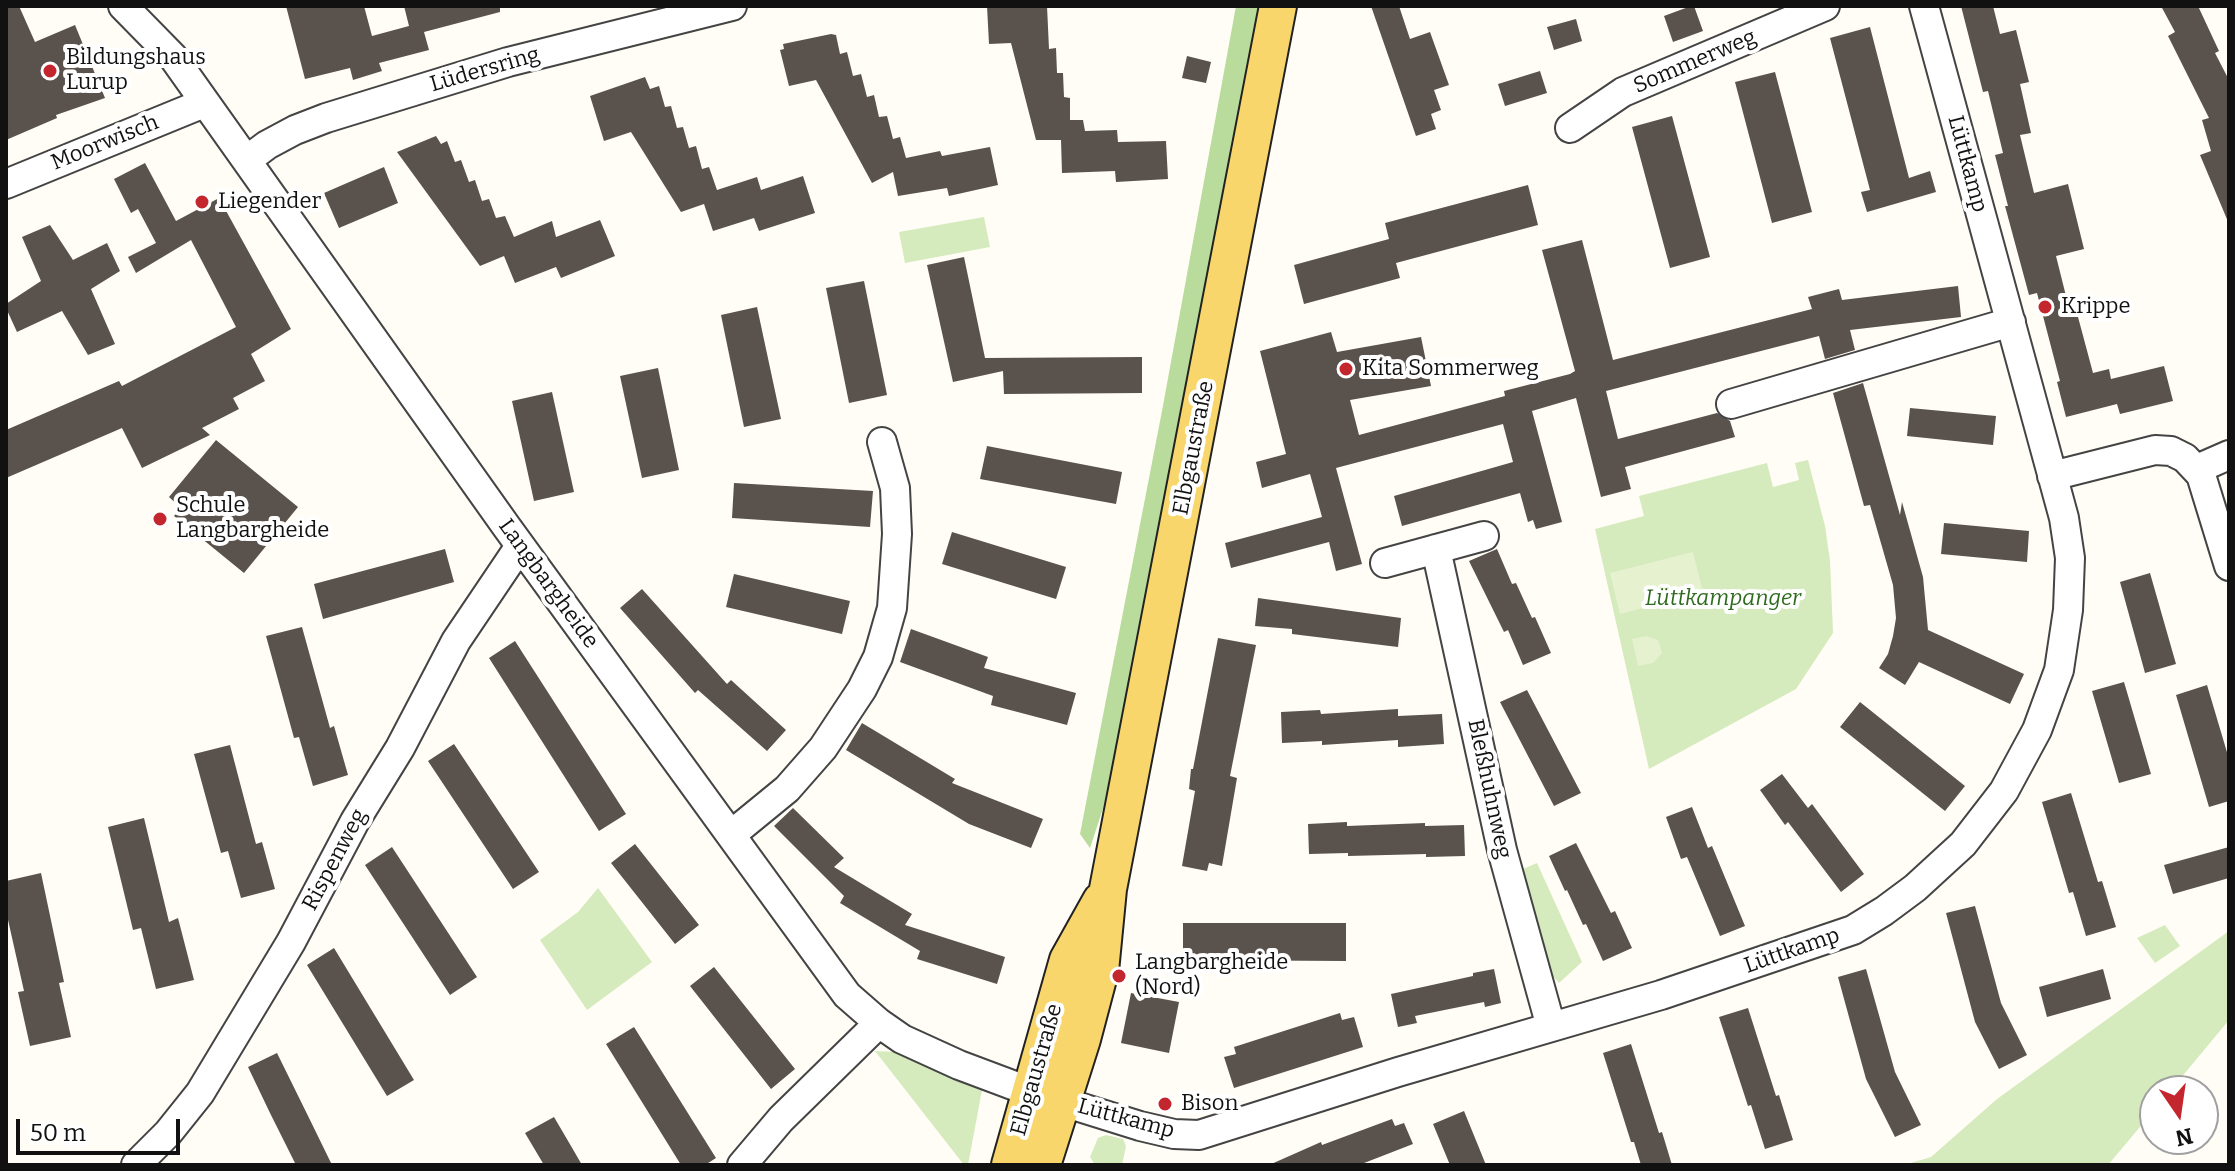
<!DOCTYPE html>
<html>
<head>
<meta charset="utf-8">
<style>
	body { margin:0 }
	#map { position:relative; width:2235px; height:1171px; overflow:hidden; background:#fffdf5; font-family:Bitter,serif }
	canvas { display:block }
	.frame { position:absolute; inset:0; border:8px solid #111; pointer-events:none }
	.north { position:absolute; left:2139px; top:1075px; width:80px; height:80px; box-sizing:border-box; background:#fff; border:2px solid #a0a0a0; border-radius:50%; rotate:167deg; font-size:22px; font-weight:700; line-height:32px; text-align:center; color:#111 }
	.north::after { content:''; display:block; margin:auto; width:28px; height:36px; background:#c4262e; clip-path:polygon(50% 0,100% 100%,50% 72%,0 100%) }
	.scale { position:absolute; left:16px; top:1119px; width:164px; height:36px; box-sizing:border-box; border:4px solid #111; border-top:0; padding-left:10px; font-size:24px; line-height:28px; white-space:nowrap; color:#111; -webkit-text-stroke:6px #fff; paint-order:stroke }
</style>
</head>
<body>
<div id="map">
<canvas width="2235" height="1171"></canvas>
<div class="frame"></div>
<div class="north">N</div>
<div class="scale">50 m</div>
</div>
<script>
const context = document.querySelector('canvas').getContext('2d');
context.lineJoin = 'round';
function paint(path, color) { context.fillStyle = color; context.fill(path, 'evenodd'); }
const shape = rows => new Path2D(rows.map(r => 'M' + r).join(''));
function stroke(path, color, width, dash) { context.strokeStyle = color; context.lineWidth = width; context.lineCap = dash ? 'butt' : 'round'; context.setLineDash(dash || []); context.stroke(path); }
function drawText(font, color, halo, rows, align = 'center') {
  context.font = font + ' Bitter,serif'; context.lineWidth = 8; context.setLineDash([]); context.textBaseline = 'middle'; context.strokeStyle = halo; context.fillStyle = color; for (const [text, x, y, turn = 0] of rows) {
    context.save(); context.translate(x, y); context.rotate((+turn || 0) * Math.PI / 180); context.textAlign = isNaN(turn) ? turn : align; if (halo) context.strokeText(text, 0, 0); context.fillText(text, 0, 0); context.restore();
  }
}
const green = shape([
	[984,217,990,247,905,263,899,232],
	[1808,460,1825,526,1830,561,1833,633,1796,689,1649,769,1595,529,1644,516,1639,496,1767,463,1773,487,1799,480,1795,463],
	[1537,863,1582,962,1559,983,1552,975,1523,869],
	[598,888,652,962,587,1010,540,940,578,912],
	[2165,925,2180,946,2155,963,2137,938],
	[2229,931,2229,1020,2170,1091,2155,1091,2155,1109,2108,1165,1904,1165,1931,1157,1997,1099],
	[875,1051,896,1052,982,1090,968,1165,964,1165],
	[1106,1135,1123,1139,1126,1146,1122,1165,1095,1165,1090,1157,1098,1138]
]);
const forest = shape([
	[1236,6,1262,6,1125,742,1090,848,1080,834,1162,411]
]);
const pitch = shape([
	[1693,552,1703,592,1620,614,1610,573],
	[1646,636,1658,640,1662,653,1653,663,1638,666,1632,639]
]);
const building = shape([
	[6,6,19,6,35,42,75,25,105,98,56,115,57,118,6,140],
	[286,6,364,6,372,36,409,26,404,6,500,6,500,12,424,32,429,50,379,63,382,71,353,80,350,68,305,79],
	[987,6,1047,6,1049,49,1056,48,1057,73,1063,73,1064,97,1070,98,1070,120,1083,120,1085,131,1117,130,1118,142,1166,141,1168,179,1116,182,1115,171,1062,173,1061,140,1036,140,1011,43,989,44],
	[1371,6,1399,6,1410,39,1430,32,1449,85,1434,90,1441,110,1431,114,1436,129,1416,136],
	[1691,6,1694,6,1703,31,1673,42,1664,16],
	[1961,6,1993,6,2000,34,2016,30,2029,82,2020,84,2031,133,2020,135,2034,193,2068,184,2084,249,2056,256,2068,304,2074,302,2093,373,2109,369,2111,379,2164,366,2173,401,2120,414,2117,404,2066,417,2057,382,2060,381,2037,293,2029,295,2005,206,2008,206,1995,155,2003,153,1988,91,1983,92],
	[2161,6,2198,6,2219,51,2215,53,2229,80,2229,224,2200,155,2211,151,2202,120,2209,118,2168,36,2175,32],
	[1576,19,1582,41,1554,50,1547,27],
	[1870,27,1909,178,1930,171,1936,192,1867,212,1861,192,1870,190,1830,38],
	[831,34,836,35,840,54,847,52,853,76,861,74,867,97,874,95,879,117,887,116,893,139,900,137,906,158,940,151,942,156,990,147,998,185,949,196,947,188,898,196,893,172,872,183,816,80,789,86,780,50,784,49,783,44],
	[1187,56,1211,62,1206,83,1182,78],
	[1540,71,1547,93,1505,106,1498,84],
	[1775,72,1812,212,1772,223,1735,82],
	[645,77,650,89,659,86,665,107,671,106,677,128,683,127,689,148,696,146,702,169,709,167,717,190,757,177,761,190,803,176,815,213,759,231,754,218,713,231,704,204,681,212,631,132,604,141,590,96],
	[1672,116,1710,257,1670,268,1632,127],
	[436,136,441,144,447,141,455,162,461,160,469,182,475,180,482,201,489,199,496,218,505,216,514,237,552,221,556,237,600,220,615,256,561,278,556,267,515,283,504,256,480,266,397,152],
	[145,163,176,221,219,198,291,329,251,354,265,381,233,398,239,409,202,428,210,435,142,468,122,428,6,478,6,430,119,381,122,386,236,327,191,240,136,273,128,257,156,243,138,209,131,213,114,179],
	[384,167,398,203,339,228,324,193],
	[1528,185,1538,225,1396,263,1400,278,1304,304,1294,265,1389,239,1385,223],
	[50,225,73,260,107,243,120,271,91,289,115,344,88,355,62,311,17,332,6,308,6,304,41,281,22,237],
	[1582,240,1613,360,1812,309,1808,297,1839,289,1842,300,1958,286,1961,317,1850,330,1855,350,1825,359,1819,336,1606,391,1618,439,1717,413,1730,421,1735,437,1625,467,1631,489,1601,497,1576,398,1532,411,1562,522,1536,529,1533,520,1528,522,1520,493,1402,526,1394,496,1513,462,1503,424,1336,468,1362,564,1336,571,1329,542,1231,568,1225,543,1322,517,1310,474,1262,488,1256,462,1286,454,1260,351,1331,332,1337,352,1421,337,1431,386,1350,400,1359,435,1505,396,1504,391,1570,374,1575,371,1542,250],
	[964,257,985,358,1142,357,1142,393,1004,394,1003,371,953,382,927,265],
	[864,281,887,395,849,403,826,288],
	[757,307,781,419,744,427,721,315],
	[658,368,679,470,642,478,620,376],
	[1863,383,1900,515,1902,502,1923,577,1928,630,2024,674,2010,704,1919,662,1905,685,1879,668,1888,654,1893,636,1896,618,1893,585,1870,505,1864,506,1833,393],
	[552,392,574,492,534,501,512,401],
	[1910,408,1996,416,1993,445,1907,436],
	[216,440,298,507,244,573,174,516,181,508,169,497],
	[987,446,1122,472,1116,504,980,479],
	[734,483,873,491,870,527,732,518],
	[1944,523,2029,531,2027,562,1941,554],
	[952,532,1066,567,1056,599,942,564],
	[445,549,454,582,323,619,314,584],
	[1497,549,1512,584,1516,583,1532,618,1535,617,1551,653,1523,665,1508,630,1504,632,1469,561],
	[2150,573,2176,664,2145,673,2120,582],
	[734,574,850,601,842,634,726,607],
	[642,589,727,684,731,680,786,730,767,751,698,690,695,693,620,608],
	[1258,598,1401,618,1398,647,1292,634,1292,629,1255,626],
	[302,627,330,728,334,726,348,775,313,786,299,737,294,738,266,636],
	[911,629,988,657,984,668,1076,693,1067,725,991,705,993,696,900,662],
	[1218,638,1256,645,1230,776,1237,778,1222,866,1209,863,1207,871,1182,866,1195,791,1189,789,1191,769,1193,769],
	[515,641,626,814,599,831,489,658],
	[2124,682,2151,774,2119,783,2092,691],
	[2207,685,2229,759,2229,801,2209,807,2176,695],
	[1527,690,1581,793,1554,806,1500,702],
	[1860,702,1965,786,1945,811,1840,727],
	[1398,709,1398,716,1442,714,1444,744,1398,747,1398,740,1322,745,1322,741,1282,743,1281,712,1320,710,1321,714],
	[862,723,955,779,952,783,1043,819,1031,848,969,824,846,750],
	[454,744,539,872,513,889,428,761],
	[230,745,256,844,262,842,275,889,241,898,228,851,221,853,194,754],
	[1782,774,1808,808,1812,804,1864,874,1841,892,1788,822,1785,825,1760,790],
	[2071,793,2098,882,2102,881,2116,927,2086,936,2073,892,2069,893,2042,802],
	[1692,807,1708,848,1712,846,1745,926,1720,936,1687,857,1681,859,1666,817],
	[793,808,844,858,834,867,912,914,905,925,1005,957,997,984,917,959,920,951,840,903,844,896,774,826],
	[144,818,169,922,178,918,194,980,156,989,141,928,133,930,108,827],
	[1347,822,1347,826,1425,823,1425,826,1464,825,1465,856,1426,857,1426,854,1348,856,1348,853,1309,854,1308,824],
	[1576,843,1611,913,1615,911,1632,948,1603,961,1586,924,1583,925,1567,890,1565,891,1549,856],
	[635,844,699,925,675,944,611,863],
	[392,847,477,977,450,995,365,865],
	[2229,847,2229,878,2173,894,2164,865],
	[41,873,64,982,59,983,71,1037,30,1046,18,992,24,991,6,911,6,881],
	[1975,906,2001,1003,2027,1055,1999,1069,1975,1022,1946,913],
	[1183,923,1346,923,1346,961,1183,960],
	[334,948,414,1080,387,1096,307,965],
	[714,967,795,1069,771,1089,690,986],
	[1494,969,1501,1003,1485,1007,1484,1002,1415,1016,1417,1023,1398,1027,1391,994,1473,976,1473,973],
	[1866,969,1895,1072,1921,1125,1895,1137,1866,1079,1838,977],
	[2103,969,2111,999,2047,1017,2039,987],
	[1131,993,1179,1002,1169,1053,1121,1043],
	[1748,1008,1776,1096,1779,1095,1793,1140,1765,1149,1751,1105,1748,1106,1719,1017],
	[1340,1013,1342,1020,1354,1017,1363,1047,1234,1088,1224,1057,1236,1054,1234,1047],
	[634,1027,716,1158,705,1165,681,1165,606,1044],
	[1631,1044,1659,1133,1662,1132,1672,1165,1641,1165,1634,1142,1631,1142,1603,1053],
	[277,1053,311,1122,332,1165,296,1165,270,1113,248,1067],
	[1464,1111,1486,1165,1450,1165,1433,1124],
	[554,1117,571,1146,582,1165,544,1165,525,1133],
	[1392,1119,1395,1126,1404,1123,1413,1144,1359,1165,1269,1165,1321,1142,1322,1145]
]);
const minor = shape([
	[123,6,173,57,506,526,847,995,879,1023,902,1039,959,1065,1031,1092,1140,1126,1174,1134,1199,1135,1398,1072,1661,995,1853,930,1884,911,1915,888,1963,844,2004,791,2037,730,2059,670,2068,610,2070,558,2064,518,1924,6],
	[1570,128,1623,92,1825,6],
	[247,160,267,145,295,130,326,118,508,62,732,6],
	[6,184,204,103],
	[1731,404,2011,322],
	[2197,469,2229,455],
	[2052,476,2155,450,2171,451,2185,458,2201,475,2229,566],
	[1436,549,1502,850,1551,1027],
	[1385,563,1484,536],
	[732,834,787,789,823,748,862,689,878,657,892,608,897,534,895,488,882,442],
	[136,1165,168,1133,200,1093,291,942,355,821,400,748,456,641,520,546],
	[742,1165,781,1119,879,1023]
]);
const major = shape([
	[1010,1165,1068,960,1101,901],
	[1042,1165,1082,1039,1100,971,1108,889,1278,6]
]);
const markers = [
	[50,71,8,"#c4262e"],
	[202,202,8,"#c4262e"],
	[2045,307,8,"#c4262e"],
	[1346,369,8,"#c4262e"],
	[160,519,8,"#c4262e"],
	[1119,976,8,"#c4262e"],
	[1165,1104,8,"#c4262e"]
];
const poiNames = [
	["Bildungshaus",66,58],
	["Lurup",66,83],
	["Liegender",218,202],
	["Krippe",2061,307],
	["Kita Sommerweg",1362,369],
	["Schule",176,506],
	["Langbargheide",176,531],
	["Langbargheide",1135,963],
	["(Nord)",1135,988],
	["Bison",1181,1104]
];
const streetNames = [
	["Sommerweg",1695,62,-23],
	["Lüdersring",485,70,-16],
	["Moorwisch",105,143,-22],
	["Lüttkamp",1967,164,75],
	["Elbgaustraße",1194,448,-79],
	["Langbargheide",548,584,54],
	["Bleßhuhnweg",1489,789,78],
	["Rispenweg",335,860,-62],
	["Lüttkamp",1792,951,-19],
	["Elbgaustraße",1037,1070,-74],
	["Lüttkamp",1126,1119,15]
];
const parkNames = [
	["Lüttkampanger",1723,599]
];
paint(green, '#d5ebbd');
paint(forest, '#b9dc9c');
paint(pitch, '#e6f2cf');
paint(building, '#5a524d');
stroke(minor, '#444', 32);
stroke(major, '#222', 40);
stroke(minor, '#fff', 28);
stroke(major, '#f9d66b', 36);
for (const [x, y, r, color] of markers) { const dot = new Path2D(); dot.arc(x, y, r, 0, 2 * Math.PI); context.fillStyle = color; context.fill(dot); stroke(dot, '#fff', 3); }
drawText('22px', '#111', '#fff', poiNames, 'left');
drawText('22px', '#111', '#fff', streetNames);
drawText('italic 22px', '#2f6b1f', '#fff', parkNames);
</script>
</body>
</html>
